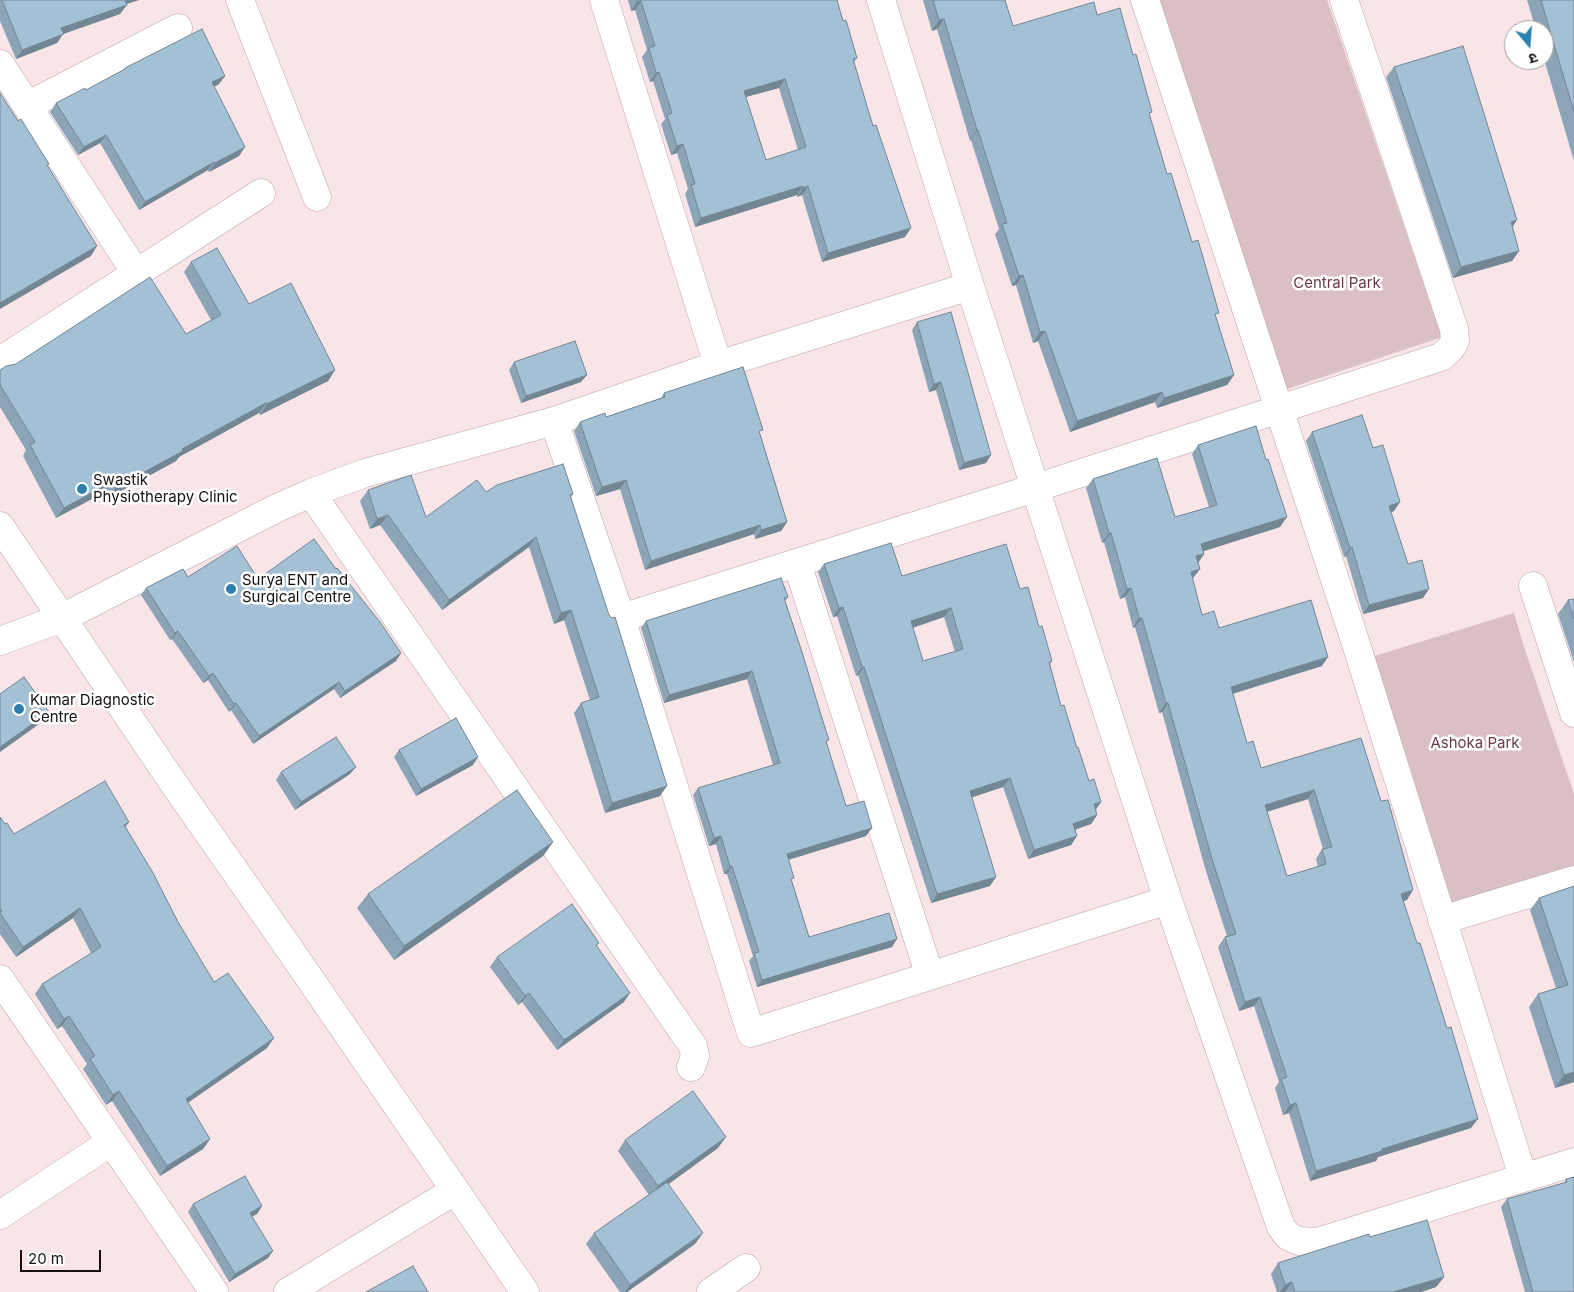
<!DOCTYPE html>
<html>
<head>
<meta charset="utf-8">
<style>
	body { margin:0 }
	#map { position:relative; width:1574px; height:1292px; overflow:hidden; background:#f9e4e8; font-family:Inter,"Noto Sans Devanagari",sans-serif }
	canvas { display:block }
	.north { position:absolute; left:1504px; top:20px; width:50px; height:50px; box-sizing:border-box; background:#fff; border:1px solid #a29fa0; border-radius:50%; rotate:162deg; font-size:14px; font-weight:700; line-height:20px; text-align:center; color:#171011 }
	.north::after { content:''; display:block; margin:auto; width:18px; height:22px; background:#2d80b0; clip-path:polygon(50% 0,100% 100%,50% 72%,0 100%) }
	.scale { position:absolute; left:20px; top:1250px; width:81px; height:22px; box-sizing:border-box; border:2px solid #171011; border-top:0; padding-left:6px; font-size:15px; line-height:18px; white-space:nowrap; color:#171011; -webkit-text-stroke:4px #fff; paint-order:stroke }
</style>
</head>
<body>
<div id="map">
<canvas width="1574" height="1292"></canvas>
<div class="north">उ</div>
<div class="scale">20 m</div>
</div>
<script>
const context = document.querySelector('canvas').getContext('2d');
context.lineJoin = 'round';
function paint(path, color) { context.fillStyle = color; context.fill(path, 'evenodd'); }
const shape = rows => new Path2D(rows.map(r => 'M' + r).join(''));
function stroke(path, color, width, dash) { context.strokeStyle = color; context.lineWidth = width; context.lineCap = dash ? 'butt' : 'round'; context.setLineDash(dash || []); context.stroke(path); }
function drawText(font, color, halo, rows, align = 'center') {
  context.font = font + ' Inter,sans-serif'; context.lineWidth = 5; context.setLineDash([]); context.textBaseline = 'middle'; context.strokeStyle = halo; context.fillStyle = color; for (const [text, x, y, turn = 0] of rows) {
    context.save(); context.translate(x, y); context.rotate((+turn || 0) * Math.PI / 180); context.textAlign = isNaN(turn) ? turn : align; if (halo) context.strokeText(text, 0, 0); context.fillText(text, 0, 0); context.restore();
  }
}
const green = shape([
	[1159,0,1327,0,1442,337,1287,389],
	[1514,613,1523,644,1574,794,1574,869,1455,907,1444,887,1365,659]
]);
const minor = shape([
	[240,0,317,197],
	[604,0,718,365],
	[881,0,970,286,1168,900,1281,1227,1288,1236,1299,1241,1317,1242,1574,1162],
	[1145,0,1358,650,1523,1177],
	[0,64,136,273],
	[27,106,178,28],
	[0,361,261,193],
	[554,421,621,618,751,1033,1168,900],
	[311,493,693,1046,695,1056,691,1067],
	[0,526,174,784,286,944,525,1292],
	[797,563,930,976],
	[1533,586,1574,713],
	[621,618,1035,488,1441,357,1450,349,1455,341,1454,329,1344,0],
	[0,641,62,618,277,508,311,493,365,473,554,421,718,365,970,286],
	[1442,920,1574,880],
	[0,979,214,1292],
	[0,1215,111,1142],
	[288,1292,454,1191],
	[711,1292,746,1268]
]);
const wall = shape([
	[0,0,139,0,126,4,120,14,63,34,57,43,16,59,0,21],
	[628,0,837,0,843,21,857,58,854,62,905,237,822,262,802,195,797,197,797,195,695,227,685,194,688,189,677,153,671,155,661,124,665,119,653,81,650,82,642,57,647,50,635,10,631,11],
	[779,88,798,150,766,160,746,97],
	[923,0,1005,0,1013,26,1097,15,1150,116,1167,174,1192,242,1234,375,1227,385,1157,408,1155,402,1070,432,1038,341,1033,343,1016,285,1012,286,995,234,999,229,971,140,970,141,937,29,932,31],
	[1527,0,1574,0,1574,161,1544,59,1544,30,1536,30],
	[1394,67,1513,227,1519,251,1512,261,1453,278,1386,77],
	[125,68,219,84,214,87,239,156,209,172,208,170,139,210,100,143,78,155,50,112,56,103,86,90,122,71],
	[191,262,249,304,335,370,328,381,260,415,259,413,179,457,176,461,108,498,105,492,56,518,23,456,26,450,0,407,0,370,186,334,211,320,184,272],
	[917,322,986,463,959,470,936,390,929,392,912,330],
	[514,362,581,382,521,403,509,370],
	[664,393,760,434,787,522,781,531,755,539,754,534,645,570,620,489,596,496,574,431,580,422,606,417,661,398],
	[1312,432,1373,448,1394,511,1391,512,1408,564,1423,598,1363,614,1346,556,1344,557,1306,441],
	[1198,445,1280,527,1203,551,1204,554,1198,563,1200,569,1192,579,1202,615,1219,628,1322,666,1233,694,1247,743,1261,768,1361,738,1407,900,1403,901,1471,1128,1378,1157,1376,1161,1310,1181,1289,1113,1283,1115,1275,1088,1279,1082,1254,1006,1239,1011,1218,947,1225,937,1227,936,1205,868,1162,712,1159,713,1135,627,1133,628,1125,597,1120,599,1104,542,1102,543,1086,488,1093,479,1175,517,1209,507,1192,454],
	[1308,799,1323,849,1322,849,1316,859,1318,867,1287,876,1267,812],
	[368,490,426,517,486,492,573,494,571,497,660,796,605,813,574,713,581,703,590,700,564,620,554,624,529,547,442,610,380,525,370,529,360,501],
	[824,564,902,576,1020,589,1039,627,1052,661,1050,664,1061,706,1097,815,1091,824,1075,830,1077,836,1071,845,1028,859,1003,787,972,797,990,886,931,903,858,675,856,676,837,616,833,617,818,572],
	[944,617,955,652,923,661,913,628],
	[336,569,401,653,396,661,340,698,334,689,253,744,231,710,229,712,208,680,203,683,172,639,170,640,141,595,146,588,188,577,258,579],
	[788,597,785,601,826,743,846,806,866,836,788,860,792,881,809,937,892,947,757,987,749,961,753,956,727,874,724,874,716,844,709,846,693,795,698,788,773,765,747,679,664,703,641,628,646,621],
	[1574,599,1574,662,1558,614,1568,600],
	[399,750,473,765,416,796,394,757],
	[281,772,350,774,295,810,276,780],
	[0,817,5,824,14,834,129,822,126,827,178,922,214,982,267,1048,188,1102,210,1139,203,1149,160,1176,112,1101,106,1105,83,1069,87,1064,62,1026,57,1029,35,994,42,984,91,953,73,918,16,957,0,934],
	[553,842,543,856,394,960,357,908,368,894],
	[1574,886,1574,1082,1555,1088,1529,1007,1538,994,1556,988,1530,910,1539,898],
	[597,946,624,1002,557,1050,522,1002,518,1005,490,967,497,957],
	[625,1140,718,1148,668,1184,695,1244,627,1292,620,1292,586,1244,594,1233,649,1195,618,1151],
	[1574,1177,1574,1292,1525,1292,1501,1207,1507,1199,1564,1183,1566,1179],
	[193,1204,262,1206,257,1214,252,1216,268,1258,229,1282,188,1212],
	[1370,1237,1444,1277,1436,1287,1421,1292,1277,1292,1271,1274,1278,1263]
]);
const shadedWall = shape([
	[123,0,139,0,117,7],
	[641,1,635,10,631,11,637,2],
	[127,5,120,14,63,34,57,43,16,59,22,50,61,28],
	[944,19,937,29,932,31,939,20],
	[659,72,653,81,650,82,656,73],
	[225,76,219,84,206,91,212,82],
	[785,79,779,88,738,99,744,91],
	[977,130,978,130,971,140,970,141],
	[106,135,100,143,78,155,84,147],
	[683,144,677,153,671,155,677,146],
	[245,147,239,156,209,172,215,163],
	[214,162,208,170,139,210,145,202],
	[803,186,797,195,695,227,701,218],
	[808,186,802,195,797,197,803,188],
	[1517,220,1510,231,1511,222],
	[911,228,905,237,822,262,828,253],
	[97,246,91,256,0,309,0,303],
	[1519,251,1512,261,1453,278,1461,267],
	[1023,275,1016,285,1012,286,1019,276],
	[1045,331,1038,341,1033,343,1040,332],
	[335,370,328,381,260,415,267,404],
	[587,375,581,382,521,403,526,396],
	[1234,375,1227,385,1157,408,1164,398],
	[941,382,936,390,929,392,934,384],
	[1162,392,1155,402,1070,432,1077,421],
	[266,403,259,413,179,457,176,461,108,498,115,488,182,449],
	[991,455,986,463,959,470,964,463],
	[626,480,620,489,596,496,602,487],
	[112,482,105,492,56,518,64,508],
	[1400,502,1394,511,1382,515,1389,506],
	[388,515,380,525,370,529,377,519],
	[1287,517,1280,527,1195,554,1201,544],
	[787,522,781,531,755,539,761,530],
	[760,525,754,534,645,570,651,561],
	[1109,533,1111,533,1104,542,1102,543],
	[536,537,529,547,442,610,449,600],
	[1352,547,1346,556,1344,557,1350,548],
	[1204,554,1198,563,1196,556],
	[1200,569,1193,578,1184,581,1191,572],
	[1131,588,1125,597,1120,599,1127,589],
	[1429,589,1423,598,1363,614,1369,605],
	[843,607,837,616,833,617,839,608],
	[951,608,944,617,904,630,911,621],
	[571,610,564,620,554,624,561,613],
	[1139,618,1142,618,1135,627,1133,628],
	[178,631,172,639,170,640,175,633],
	[401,653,396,661,340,698,345,691],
	[1328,657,1322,666,1224,696,1231,687],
	[862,667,864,667,858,675,856,676],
	[752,671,747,679,664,703,669,695],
	[213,673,208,680,203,683,209,676],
	[339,682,334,689,253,744,259,736],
	[236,703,231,710,229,712,234,704],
	[1166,703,1168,703,1162,712,1159,713],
	[49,712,42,722,0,752,0,747],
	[478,757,473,765,416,796,421,789],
	[356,767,350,774,295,810,301,802],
	[1010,778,1003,787,964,800,970,791],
	[667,786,660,796,605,813,612,803],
	[1314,790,1308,799,1259,814,1265,805],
	[1101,802,1095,811,1094,804],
	[1097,815,1091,824,1067,832,1073,824],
	[872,828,866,836,781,862,787,854],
	[721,836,716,844,709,846,714,838],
	[1077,836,1071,845,1028,859,1034,850],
	[553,842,543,856,394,960,404,946],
	[732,866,727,874,724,874,730,867],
	[996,877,990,886,931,903,937,894],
	[1413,890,1407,900,1394,904,1401,894],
	[80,908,73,918,16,957,23,947],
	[897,939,892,947,757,987,762,980],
	[529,993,522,1002,518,1005,525,996],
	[630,993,624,1002,557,1050,564,1040],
	[1260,997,1254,1006,1239,1011,1245,1002],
	[69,1016,62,1026,57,1029,64,1019],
	[274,1038,267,1048,179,1109,186,1099],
	[1574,1072,1574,1082,1555,1088,1564,1075],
	[119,1091,112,1101,106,1105,113,1095],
	[1296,1103,1289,1113,1283,1115,1290,1105],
	[1478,1119,1471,1128,1378,1157,1376,1161,1310,1181,1316,1171,1382,1149],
	[726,1137,718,1148,651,1197,658,1186],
	[210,1139,203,1149,160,1176,167,1166],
	[262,1206,257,1214,245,1220,250,1213],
	[703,1233,695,1244,627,1292,625,1292,630,1285],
	[273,1251,268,1258,229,1282,235,1274],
	[1444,1277,1436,1287,1421,1292,1393,1292],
	[1292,1282,1285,1292,1280,1292,1285,1285]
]);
const building = shape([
	[2,0,125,0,127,5,61,28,64,34,22,50,2,0],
	[637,0,837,0,843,21,846,20,857,58,853,59,873,126,876,125,911,228,828,253,808,186,803,188,803,186,701,218,691,185,695,184,683,144,677,146,667,115,672,113,659,72,656,73,649,48,655,46,641,1,637,2,637,0],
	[785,79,806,147,766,160,744,91,785,79],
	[933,0,1005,0,1013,26,1094,2,1097,15,1120,8,1133,55,1136,54,1152,112,1149,113,1167,174,1171,173,1192,242,1198,240,1219,313,1215,314,1234,375,1164,398,1162,392,1077,421,1045,331,1040,332,1023,275,1019,276,1002,224,1007,223,978,130,977,130,944,19,939,20,933,0],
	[1541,0,1574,0,1574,112,1541,0],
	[202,29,225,76,212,82,245,147,215,163,214,162,145,202,106,135,84,147,56,103,85,88,86,90,125,69,125,68,202,29],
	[1463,46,1517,220,1511,222,1519,251,1461,267,1394,67,1463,46],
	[0,93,18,121,21,119,49,164,47,165,97,246,0,303,0,93],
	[217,248,249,304,291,283,335,370,267,404,266,403,182,449,183,451,115,488,112,482,64,508,30,445,35,442,0,385,0,370,6,366,16,364,150,277,186,334,221,315,191,262,217,248],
	[951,312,991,455,964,463,941,382,934,384,917,322,951,312],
	[575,341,587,375,526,396,514,362,575,341],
	[743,367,763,430,759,431,787,522,761,530,760,525,651,561,626,480,602,487,580,422,605,413,606,417,665,397,664,393,743,367],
	[1362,415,1373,448,1383,445,1400,502,1389,506,1408,564,1422,560,1429,589,1369,605,1352,547,1350,548,1312,432,1362,415],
	[1256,426,1266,460,1268,459,1287,517,1201,544,1204,554,1196,556,1200,569,1191,572,1202,615,1214,611,1219,628,1311,600,1328,657,1231,687,1247,743,1253,741,1261,768,1361,738,1381,801,1388,800,1413,890,1401,894,1417,943,1420,943,1447,1028,1451,1027,1478,1119,1382,1149,1382,1151,1316,1171,1296,1103,1290,1105,1281,1079,1287,1077,1260,997,1245,1002,1225,937,1236,934,1212,859,1168,703,1166,703,1142,618,1139,618,1131,588,1127,589,1111,533,1109,533,1093,479,1157,458,1175,517,1217,505,1198,445,1256,426],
	[1314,790,1332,847,1322,849,1326,864,1287,876,1265,805,1314,790],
	[563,464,573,494,570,495,609,615,612,618,615,617,667,786,612,803,581,703,599,697,571,610,561,613,536,537,449,600,388,515,377,519,368,490,411,475,426,517,477,480,486,492,497,485,563,464],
	[314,539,336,569,337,568,380,622,401,653,345,691,339,682,259,736,236,703,234,704,213,673,209,676,178,631,175,633,146,588,183,569,188,577,237,546,258,579,314,539],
	[891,543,902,576,1006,544,1020,589,1028,587,1039,627,1042,626,1052,661,1049,662,1061,706,1064,705,1077,748,1078,747,1089,781,1094,779,1101,802,1094,804,1097,815,1073,824,1077,836,1034,850,1010,778,970,791,996,877,937,894,864,667,862,667,843,607,839,608,824,564,891,543],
	[951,608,963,649,923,661,911,621,951,608],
	[781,578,788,597,784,598,802,652,821,715,829,740,826,741,846,806,864,801,872,828,787,854,794,878,791,879,809,937,889,913,897,939,762,980,754,953,759,952,732,866,730,867,721,836,714,838,698,788,780,763,752,671,669,695,646,621,781,578],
	[1574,599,1574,619,1568,600,1574,599],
	[24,677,49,712,0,747,0,694,24,677],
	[456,718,478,757,421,789,399,750,456,718],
	[336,737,356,767,301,802,281,772,336,737],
	[105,781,129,822,124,825,152,871,178,922,214,982,228,973,274,1038,186,1099,210,1139,167,1166,119,1091,113,1095,90,1059,95,1056,69,1016,64,1019,42,984,101,947,80,908,23,947,0,913,0,912,2,911,0,908,0,817,5,824,7,823,14,834,105,781],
	[517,790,553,842,404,946,368,894,517,790],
	[1574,886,1574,1072,1564,1075,1538,994,1568,985,1539,898,1574,886],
	[572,904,599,943,596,945,630,993,564,1040,529,993,525,996,497,957,572,904],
	[693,1091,726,1137,658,1186,625,1140,693,1091],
	[245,1176,262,1206,250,1213,273,1251,235,1274,193,1204,245,1176],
	[1574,1177,1574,1292,1533,1292,1507,1199,1567,1182,1566,1179,1574,1177],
	[667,1182,703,1233,630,1285,594,1233,667,1182],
	[1427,1220,1444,1277,1393,1292,1295,1292,1292,1282,1285,1285,1278,1263,1369,1234,1370,1237,1427,1220],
	[413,1266,428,1292,366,1292,413,1266]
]);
const markers = [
	[82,489,6,"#2d80b0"],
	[231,589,6,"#2d80b0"],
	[19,709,6,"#2d80b0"]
];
const parkNames = [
	["Central Park",1337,283],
	["Ashoka Park",1475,743]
];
const poiNames = [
	["Swastik",93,480],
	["Physiotherapy Clinic",93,497],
	["Surya ENT and",242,580],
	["Surgical Centre",242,597],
	["Kumar Diagnostic",30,700],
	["Centre",30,717]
];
paint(green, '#dac0c5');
stroke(minor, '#b7a4a7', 29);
stroke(minor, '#fff', 28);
paint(wall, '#8ca5b6');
paint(shadedWall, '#728694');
paint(building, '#a3c0d4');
stroke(building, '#728694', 1);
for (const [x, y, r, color] of markers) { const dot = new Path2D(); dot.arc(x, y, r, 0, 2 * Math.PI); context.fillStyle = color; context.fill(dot); stroke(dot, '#fff', 2); }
drawText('15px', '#6c3945', '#fff', parkNames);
drawText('15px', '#171011', '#fff', poiNames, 'left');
</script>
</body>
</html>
